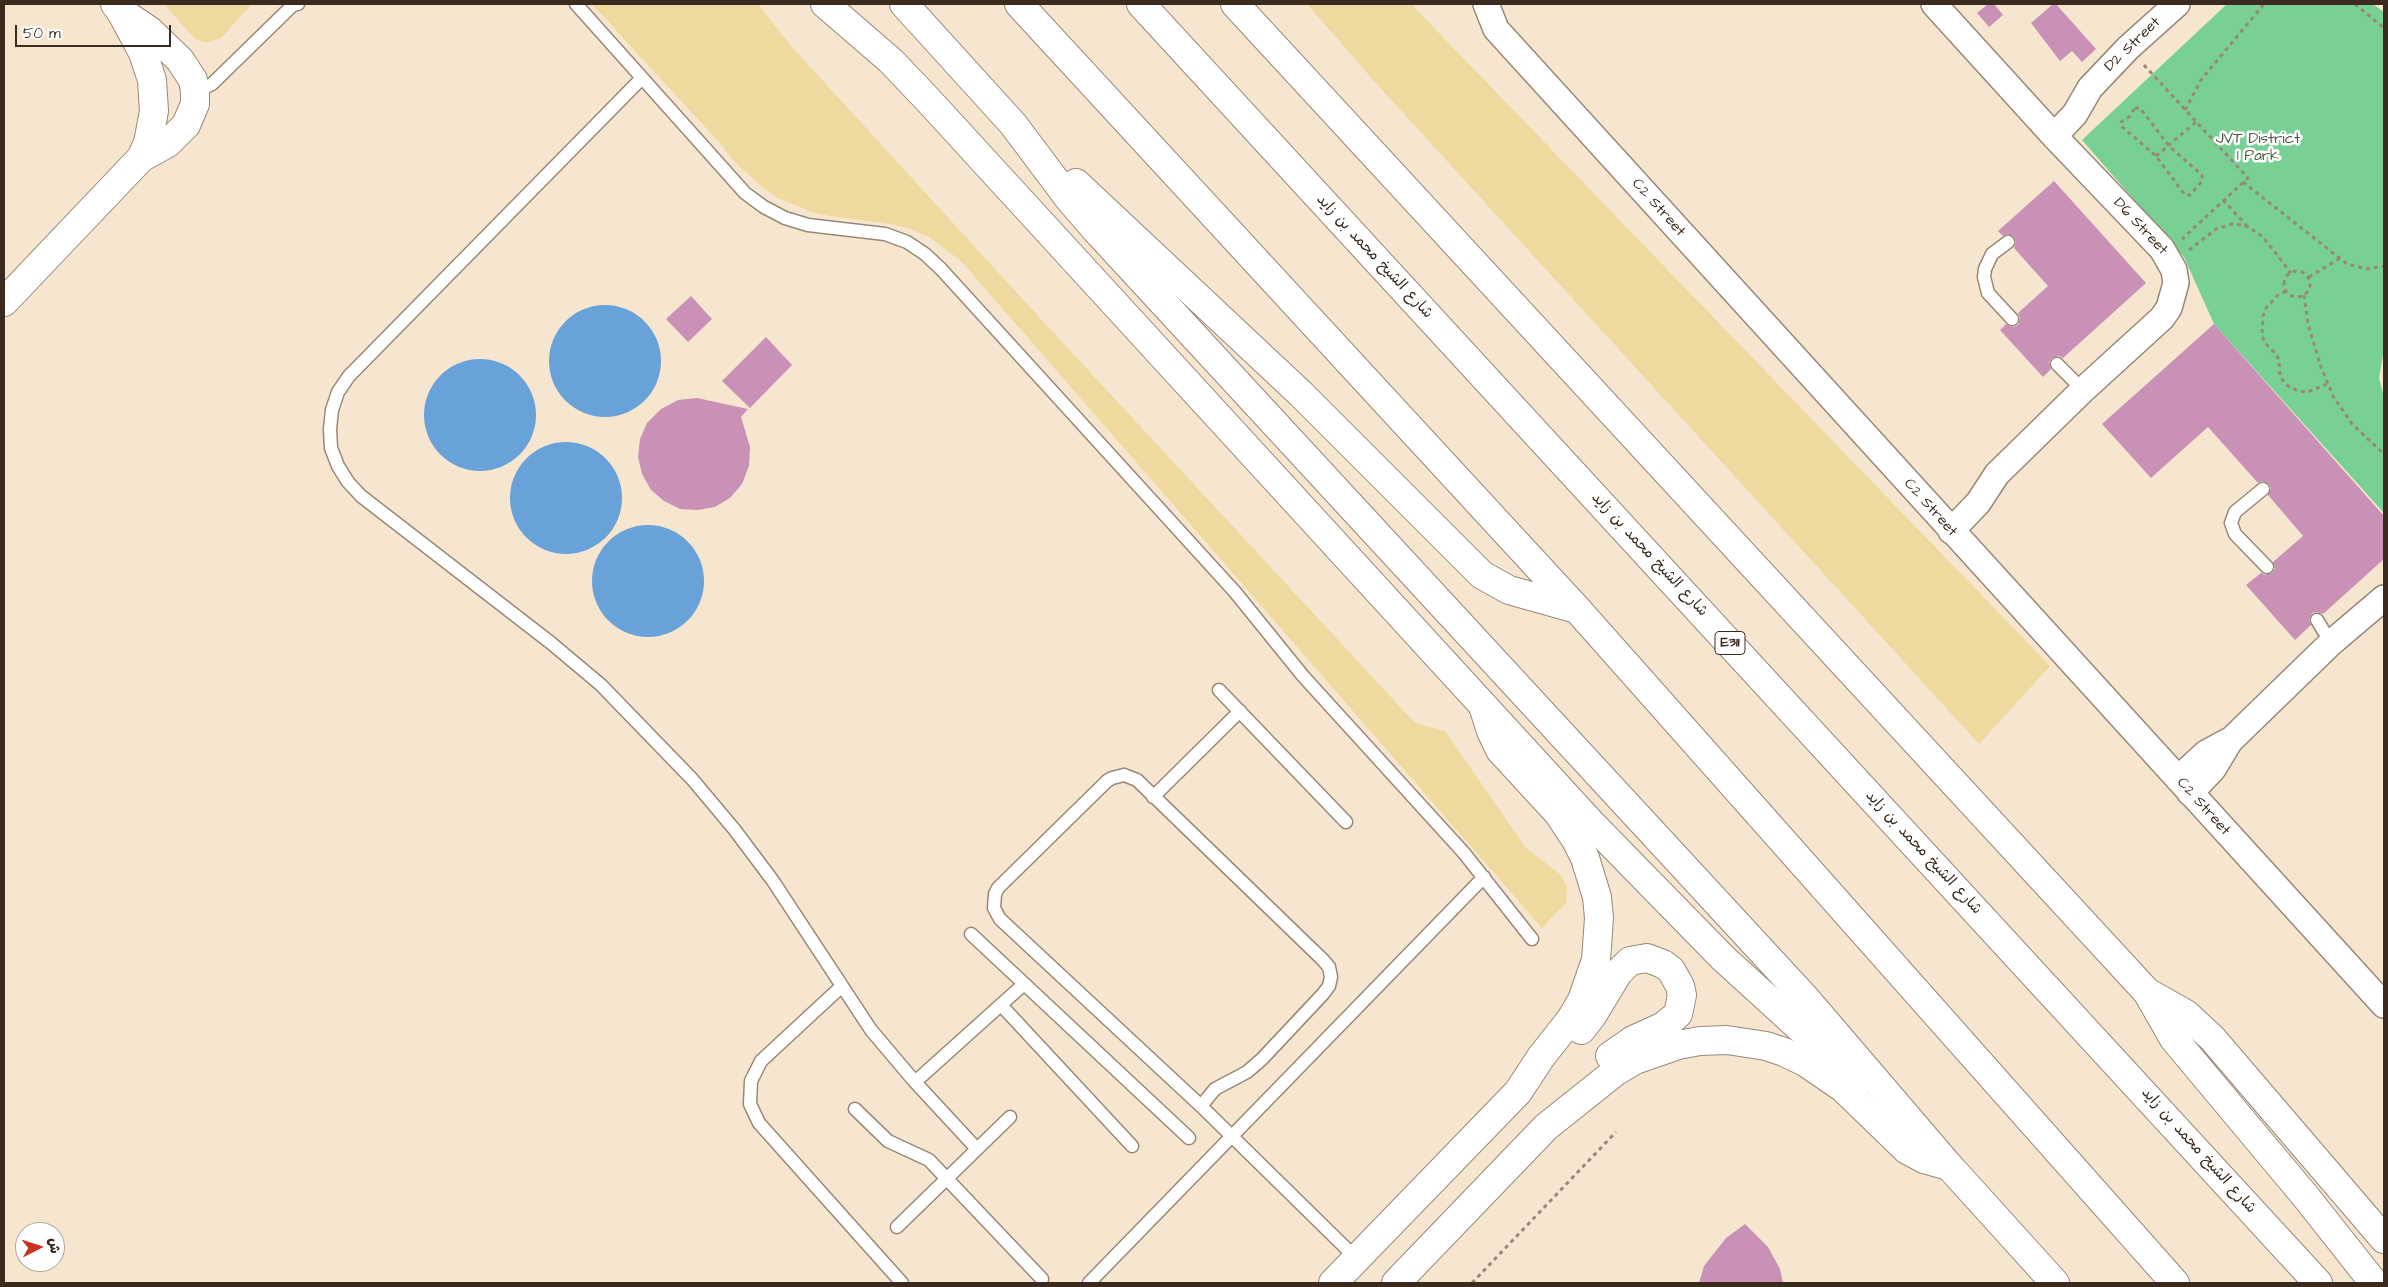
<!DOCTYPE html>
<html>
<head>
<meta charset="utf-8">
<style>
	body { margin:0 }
	#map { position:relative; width:2388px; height:1287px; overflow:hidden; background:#f6e6d0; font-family:"Architects Daughter","Playpen Sans Arabic",sans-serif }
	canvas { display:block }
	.frame { position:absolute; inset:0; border:5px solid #3b2a1e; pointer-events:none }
	.north { position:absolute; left:15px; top:1222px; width:50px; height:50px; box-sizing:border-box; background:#fff; border:1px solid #b1aaa5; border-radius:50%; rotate:85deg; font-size:14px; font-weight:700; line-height:20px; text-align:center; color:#3b2a1e }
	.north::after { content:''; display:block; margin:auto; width:18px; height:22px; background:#c8321e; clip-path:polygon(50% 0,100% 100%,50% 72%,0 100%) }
	.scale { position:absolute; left:15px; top:25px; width:156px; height:22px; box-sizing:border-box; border:2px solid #3b2a1e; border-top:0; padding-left:6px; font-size:15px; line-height:18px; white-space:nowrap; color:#3b2a1e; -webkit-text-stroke:4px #fff; paint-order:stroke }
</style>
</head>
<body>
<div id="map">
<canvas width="2388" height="1287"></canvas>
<div class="frame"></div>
<div class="north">ش</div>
<div class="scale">50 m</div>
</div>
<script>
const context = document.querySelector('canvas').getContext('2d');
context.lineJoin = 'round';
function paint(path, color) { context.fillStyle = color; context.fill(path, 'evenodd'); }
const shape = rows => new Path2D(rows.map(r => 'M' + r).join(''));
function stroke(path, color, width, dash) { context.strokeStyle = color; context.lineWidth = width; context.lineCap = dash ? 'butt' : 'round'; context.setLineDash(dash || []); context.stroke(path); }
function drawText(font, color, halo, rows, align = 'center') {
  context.font = font + ' "Architects Daughter","Playpen Sans Arabic",sans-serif'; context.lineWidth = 5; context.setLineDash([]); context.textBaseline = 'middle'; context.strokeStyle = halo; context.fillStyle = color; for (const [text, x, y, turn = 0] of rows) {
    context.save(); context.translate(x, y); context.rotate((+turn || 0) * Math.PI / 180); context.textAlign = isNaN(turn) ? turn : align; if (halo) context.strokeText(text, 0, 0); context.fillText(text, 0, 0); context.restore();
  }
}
const green = shape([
	[2227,4,2373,4,2384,12,2384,349,2379,378,2384,397,2384,513,2214,324,2184,257,2082,140]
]);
const sand = shape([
	[164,4,252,4,221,38,207,43,195,39],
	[592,4,758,4,792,47,1039,317,1415,723,1445,731,1526,848,1560,874,1567,887,1566,903,1542,928,961,261,929,237,910,229,891,224,829,216,812,212,778,198,763,188,732,159,718,141],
	[1307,4,1411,4,2050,666,1979,744,1373,80]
]);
const water = shape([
	'549 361a56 56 0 1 1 112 0a56 56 0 1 1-112 0Z',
	'424 415a56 56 0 1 1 112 0a56 56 0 1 1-112 0Z',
	'510 498a56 56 0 1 1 112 0a56 56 0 1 1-112 0Z',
	'592 581a56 56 0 1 1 112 0a56 56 0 1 1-112 0Z'
]);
const building = shape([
	[1988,4,1994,4,2003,15,1989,27,1977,13],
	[2053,4,2056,4,2096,49,2082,62,2072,51,2060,61,2031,23],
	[2054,181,2146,283,2063,358,2059,356,2052,358,2049,362,2051,369,2043,377,2000,330,2006,324,2013,327,2018,325,2020,318,2018,313,2048,286,2014,248,2016,242,2014,237,2008,234,2003,236,1998,231],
	[691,296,712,319,688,342,666,319],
	[2214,324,2384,516,2384,559,2323,614,2317,612,2312,613,2309,620,2311,625,2295,640,2246,585,2261,573,2265,575,2272,573,2275,569,2273,562,2303,536,2268,495,2271,488,2269,484,2262,481,2258,483,2208,427,2151,478,2102,424],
	[766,337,792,365,750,408,722,381],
	[697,398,748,409,741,417,750,447,749,466,742,484,730,498,715,507,698,510,680,509,664,501,651,490,642,474,638,457,640,439,647,423,661,409,678,400],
	[1745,1224,1768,1247,1780,1269,1783,1283,1699,1283,1704,1266,1726,1238]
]);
const path = shape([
	[2355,4,2384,28],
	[2144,65,2248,178,2182,239],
	[2135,108,2140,108,2169,146,2202,175,2202,181,2190,195,2185,195,2156,156,2121,126,2121,122,2129,117,2135,108],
	[2185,110,2201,80,2264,4],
	[2156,156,2196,122],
	[2243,182,2347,264,2367,269,2384,266],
	[2223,200,2248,227],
	[2189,250,2216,229,2232,224,2241,225,2249,227,2263,237,2291,273],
	'2284 284a13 13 0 1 1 26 0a13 13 0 1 1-26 0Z',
	[2309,277,2339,259],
	[2286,291,2278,295,2266,308,2263,316,2262,335,2265,343,2276,354,2279,360,2280,377,2288,386,2298,391,2308,392,2327,384],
	[2304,295,2308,324,2321,367,2334,398,2353,425,2384,454],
	[1472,1283,1616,1132]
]);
const lane = shape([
	[576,4,745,193,764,207,785,218,808,225,885,234,907,242,925,254,941,269,1235,592,1303,676,1464,853,1532,939],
	[642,78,349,376,338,392,332,410,330,429,331,448,338,466,348,482,361,496,551,643,601,685,692,779,734,829,773,881,871,1030,915,1082,977,1149],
	[195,92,212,84,293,5,298,4],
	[2008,242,1992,254,1985,269,1984,277,1988,293,2012,319],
	[2057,364,2083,390],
	[2263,489,2235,512,2231,523,2235,534,2267,567],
	[2317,620,2331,643],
	[1219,690,1346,822],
	[1124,775,1137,780,1323,960,1329,967,1331,977,1329,986,1323,994,1262,1059,1247,1072,1215,1089,1201,1106,1000,919,994,908,995,894,998,888,1107,781,1112,778,1124,775],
	[1153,797,1240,711],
	[971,934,1189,1138],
	[842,986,761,1061,751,1081,750,1104,759,1123,902,1283],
	[1001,1005,1132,1146],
	[915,1082,1024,984],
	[1201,1106,1357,1259],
	[855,1109,888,1141,929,1160,1042,1279],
	[897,1227,1010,1117],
	[1089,1283,1484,877]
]);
const street = shape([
	[1486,4,1496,29,1505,39,2384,1005],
	[1934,4,2054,136,2162,249,2174,270,2176,283,2169,308,2162,318,2083,390,1997,474,1978,503,1951,531],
	[2054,136,2075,114,2090,88,2128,48,2177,4],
	[2178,779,2206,753,2232,739,2331,643,2384,598],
	[2190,793,2213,769,2230,741]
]);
const secondary = shape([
	[125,14,150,31,180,60,193,80,195,92,195,104,186,125,168,143,141,158],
	[4,302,141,158,148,143,154,111,152,80,143,53,121,12,115,4],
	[1581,1030,1592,1016,1618,973,1630,961,1647,958,1663,964,1671,970,1680,986,1682,995,1678,1014,1664,1026,1633,1040,1610,1056],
	[1333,1283,1518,1092,1541,1057,1571,1019,1582,1000,1596,960,1599,918,1597,897,1585,858,1576,840,1558,813,1500,750,1491,731,1483,706],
	[1396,1283,1546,1127,1615,1072,1635,1060,1678,1045,1700,1041,1727,1040,1766,1046,1784,1052,1805,1062,1843,1088,1907,1150,1924,1159,1949,1166]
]);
const highway = shape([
	[825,4,891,61,929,101,1590,822,1723,958,1858,1081],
	[904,4,1013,124,1070,200,1096,230,1807,1000,1949,1166,2055,1283],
	[1019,4,1577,609,2175,1283],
	[1141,4,2318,1283],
	[1235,4,2147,992,2174,1039,2306,1197,2374,1283],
	[1076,183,1301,394,1482,575,1509,590,1577,609],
	[2147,992,2186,1014,2212,1038,2384,1239]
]);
const shields = [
	[1730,643,30]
];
const shieldNames = [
	["E311",1730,643]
];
const streetNames = [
	["D2 Street",2133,45,-44],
	["C2 Street",1658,208,48],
	["D6 Street",2140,227,47],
	["شارع الشيخ محمد بن زايد",1374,257,47],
	["C2 Street",1930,508,48],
	["شارع الشيخ محمد بن زايد",1649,555,47],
	["C2 Street",2203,807,48],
	["شارع الشيخ محمد بن زايد",1923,853,47],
	["شارع الشيخ محمد بن زايد",2198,1151,48]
];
const parkNames = [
	["JVT District",2258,140],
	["1 Park",2258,157]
];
paint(green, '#78d095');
paint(sand, '#eeda9e');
paint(water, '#69a2d8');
paint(building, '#c991b6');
stroke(lane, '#988877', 15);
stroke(street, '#988877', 28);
stroke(secondary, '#988877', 30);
stroke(highway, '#988877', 30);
stroke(path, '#988877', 3, [4, 4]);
stroke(lane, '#fff', 12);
stroke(street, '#fff', 25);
stroke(secondary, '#fff', 28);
stroke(highway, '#fff', 28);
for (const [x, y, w] of shields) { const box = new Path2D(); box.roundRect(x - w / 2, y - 11.5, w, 23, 4); context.fillStyle = '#fff'; context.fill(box); stroke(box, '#3b2a1e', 1); }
drawText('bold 14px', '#3b2a1e', null, shieldNames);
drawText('15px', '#3b2a1e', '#fff', streetNames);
drawText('15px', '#4d5c42', '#fff', parkNames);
</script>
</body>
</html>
